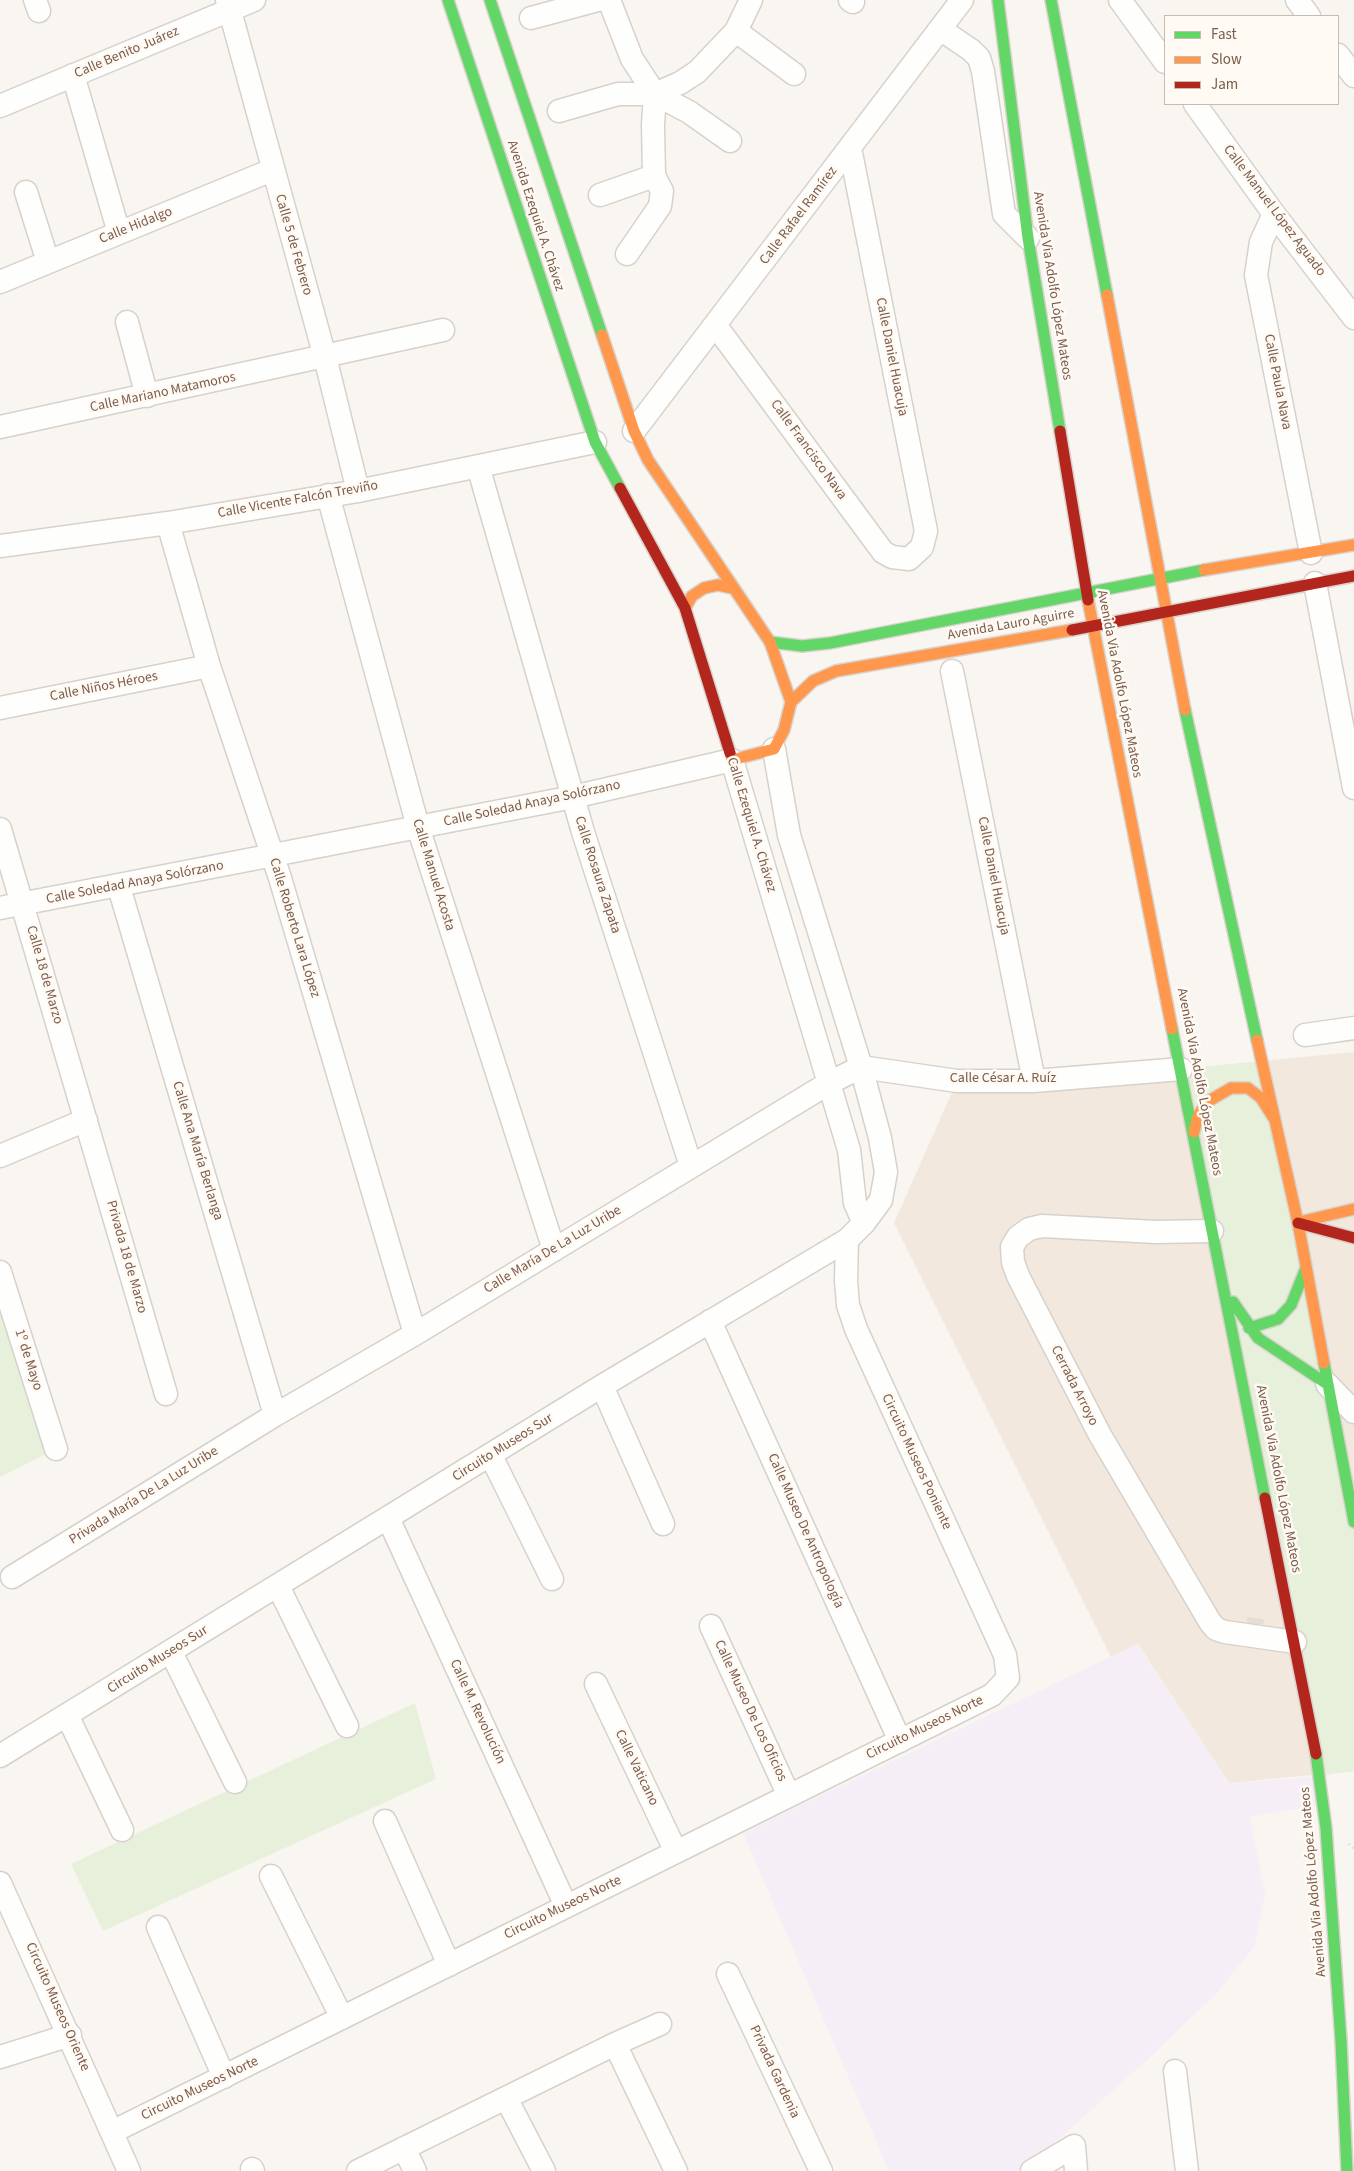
<!DOCTYPE html>
<html>
<head>
<meta charset="utf-8">
<style>
	body { margin:0 }
	#map { position:relative; width:1354px; height:2171px; overflow:hidden; background:#f9f5f0; font-family:"Source Sans 3",sans-serif }
	canvas { display:block }
	.legend { position:absolute; left:1164px; top:15px; width:175px; height:90px; box-sizing:border-box; background:#fffaf3; border:1px solid #cabbb1; margin:0; padding:6px 9px; list-style:none; font-size:15px; color:#7a5c4d }
	.legend li { display:flex; align-items:center; gap:10px; height:25px }
	.legend b { width:25px; border:1px solid #cabbb1 }
</style>
</head>
<body>
<div id="map">
<canvas width="1354" height="2171"></canvas>
<ul class="legend">
<li><b style="height:6px;background:#63d668"></b>Fast</li>
<li><b style="height:6px;background:#ff974d"></b>Slow</li>
<li><b style="height:6px;background:#b3261e"></b>Jam</li>
</ul>
</div>
<script>
const context = document.querySelector('canvas').getContext('2d');
context.lineJoin = 'round';
function paint(path, color) { context.fillStyle = color; context.fill(path, 'evenodd'); }
const shape = rows => new Path2D(rows.map(r => 'M' + r).join(''));
function stroke(path, color, width, dash) { context.strokeStyle = color; context.lineWidth = width; context.lineCap = dash ? 'butt' : 'round'; context.setLineDash(dash || []); context.stroke(path); }
function drawText(font, color, halo, rows, align = 'center') {
  context.font = font + ' "Source Sans 3",sans-serif'; context.lineWidth = 5; context.setLineDash([]); context.textBaseline = 'middle'; context.strokeStyle = halo; context.fillStyle = color; for (const [text, x, y, turn = 0] of rows) {
    context.save(); context.translate(x, y); context.rotate((+turn || 0) * Math.PI / 180); context.textAlign = isNaN(turn) ? turn : align; if (halo) context.strokeText(text, 0, 0); context.fillText(text, 0, 0); context.restore();
  }
}
const residential = shape([
	[1354,1052,1354,1771,1229,1783,1138,1644,1111,1657,894,1223,957,1081,1181,1069]
]);
const education = shape([
	[1137,1644,1229,1783,1316,1777,1321,1805,1250,1817,1265,1893,1255,1946,1217,1993,1147,2060,1034,2161,1018,2171,889,2171,743,1833]
]);
const green = shape([
	[1262,1061,1354,1522,1354,1771,1319,1776,1181,1069],
	[0,1272,56,1449,0,1477],
	[415,1703,436,1779,103,1931,71,1864]
]);
const building = shape([
	[1248,1618,1263,1620,1263,1624,1248,1622,1248,1618]
]);
const path = shape([
	[1349,1844,1354,1849]
]);
const street = shape([
	[35,0,39,11],
	[227,0,325,357,358,491],
	[609,0,632,59,655,94,689,112,730,141],
	[850,0,853,2],
	[1120,0,1165,62],
	[1297,0,1309,16],
	[531,18,598,0],
	[940,29,971,50,979,58,983,71,1004,214,1028,238],
	[736,31,794,74],
	[1338,55,1354,76],
	[73,75,119,233],
	[1195,104,1274,214,1354,318],
	[0,106,254,0],
	[559,111,618,94,655,94,680,83,697,72,736,31,751,0],
	[26,192,48,262],
	[600,195,654,176],
	[1274,214,1261,242,1256,275,1311,553],
	[627,254,660,206,662,191,654,176,653,125,655,94],
	[0,282,272,170],
	[127,322,147,396],
	[716,326,883,552,892,557,909,559,922,547,926,531,850,148],
	[0,427,443,330],
	[634,431,962,0],
	[478,466,583,832,691,1166],
	[328,495,418,827,554,1250],
	[168,523,209,666,280,878,415,1334],
	[0,546,168,523,358,491,595,442],
	[1315,583,1354,788],
	[952,671,1034,1081],
	[0,708,209,666],
	[0,829,166,1394],
	[119,887,275,1415],
	[0,908,573,797,732,760,849,1150,855,1203,864,1223],
	[1305,1035,1354,1028],
	[0,1156,86,1120],
	[1212,1231,1156,1232,1042,1226,1029,1229,1018,1237,1012,1247,1013,1262,1018,1276,1100,1435,1210,1622,1216,1629,1225,1632,1295,1642],
	[0,1272,56,1449],
	[710,1321,900,1741],
	[1327,1384,1354,1412],
	[602,1386,663,1524],
	[491,1456,552,1579],
	[388,1518,566,1906],
	[12,1577,275,1415,415,1334,829,1083,861,1067,957,1081,1034,1081,1181,1069],
	[278,1586,347,1726],
	[711,1626,789,1796],
	[171,1652,235,1782],
	[596,1684,676,1852],
	[67,1715,122,1830],
	[0,1756,602,1386,847,1240,864,1223,881,1200,886,1172,880,1138,861,1067,789,835,774,749],
	[385,1821,449,1965],
	[271,1876,342,2018],
	[0,1883,129,2171],
	[158,1927,224,2077],
	[728,1974,821,2171],
	[615,2044,676,2171],
	[0,2057,70,2035],
	[1175,2071,1187,2171],
	[506,2098,544,2171],
	[112,2132,992,1695,1008,1678,1005,1655,856,1329,848,1305,846,1281,847,1240],
	[404,2148,415,2171],
	[252,2169,253,2171],
	[358,2171,615,2044,660,2024],
	[1032,2171,1074,2146,1076,2171]
]);
const fast = shape([
	[448,0,595,442,620,488],
	[490,0,602,335],
	[998,0,1028,238,1060,431],
	[1051,0,1107,295],
	[770,642,802,646,830,643,1204,570],
	[1185,710,1257,1040],
	[1172,1029,1265,1498],
	[1233,1302,1258,1338,1327,1384],
	[1249,1328,1278,1319,1291,1305,1306,1268],
	[1324,1363,1354,1522],
	[1316,1754,1326,1828,1341,2041,1347,2171]
]);
const slow = shape([
	[1107,295,1185,710],
	[602,335,634,431,648,460,770,642,791,702],
	[1204,570,1354,545],
	[1088,600,1172,1029],
	[685,608,692,596,704,588,718,585,732,588],
	[730,753,732,760,774,749,784,730,791,702,813,681,836,671,1072,630],
	[1257,1040,1298,1223,1324,1363],
	[1194,1132,1198,1116,1207,1102,1231,1088,1248,1088,1261,1098,1273,1117],
	[1299,1222,1354,1209]
]);
const jam = shape([
	[1060,431,1088,600],
	[620,488,685,608,730,753],
	[1072,630,1354,576],
	[1298,1223,1354,1238],
	[1265,1498,1316,1754]
]);
const streetNames = [
	["Calle Benito Juárez",127,53,-23],
	["Calle Manuel López Aguado",1274,211,53],
	["Avenida Ezequiel A. Chávez",535,216,72],
	["Calle Rafael Ramírez",799,216,-53],
	["Calle Hidalgo",136,226,-22],
	["Calle 5 de Febrero",293,245,74],
	["Avenida Via Adolfo López Mateos",1052,286,81],
	["Calle Daniel Huacuja",891,357,79],
	["Calle Paula Nava",1277,382,79],
	["Calle Mariano Matamoros",163,393,-12],
	["Calle Francisco Nava",808,450,54],
	["Calle Vicente Falcón Treviño",298,500,-10],
	["Avenida Lauro Aguirre",1011,625,-10],
	["Avenida Via Adolfo López Mateos",1119,684,79],
	["Calle Niños Héroes",104,687,-11],
	["Calle Soledad Anaya Solórzano",532,804,-12],
	["Calle Ezequiel A. Chávez",751,825,73],
	["Calle Manuel Acosta",433,875,73],
	["Calle Rosaura Zapata",597,875,72],
	["Calle Daniel Huacuja",993,876,79],
	["Calle Soledad Anaya Solórzano",135,883,-11],
	["Calle Roberto Lara López",294,928,73],
	["Calle 18 de Marzo",44,975,74],
	["Calle César A. Ruíz",1003,1079],
	["Avenida Via Adolfo López Mateos",1199,1082,79],
	["Calle Ana María Berlanga",197,1151,73],
	["Calle María De La Luz Uribe",553,1250,-31],
	["Privada 18 de Marzo",126,1257,74],
	["1º de Mayo",28,1360,72],
	["Cerrada Arroyo",1074,1386,63],
	["Circuito Museos Sur",503,1448,-32],
	["Circuito Museos Poniente",916,1462,65],
	["Avenida Via Adolfo López Mateos",1278,1479,79],
	["Privada María De La Luz Uribe",144,1496,-32],
	["Calle Museo De Antropología",805,1531,66],
	["Circuito Museos Sur",158,1660,-32],
	["Calle Museo De Los Oficios",750,1711,65],
	["Calle M. Revolución",477,1712,65],
	["Circuito Museos Norte",925,1728,-26],
	["Calle Vaticano",636,1768,64],
	["Avenida Via Adolfo López Mateos",1314,1882,-95],
	["Circuito Museos Norte",563,1908,-26],
	["Circuito Museos Oriente",57,2007,66],
	["Privada Gardenia",774,2072,65],
	["Circuito Museos Norte",200,2089,-26]
];
paint(residential, '#f2e8de');
paint(education, '#f6eef6');
paint(green, '#e7f0db');
paint(building, '#e6ded7');
stroke(building, '#e2d8d2', 1);
stroke(street, '#d7d1cb', 25);
stroke(fast, '#d9d2cb', 14);
stroke(slow, '#d9d2cb', 14);
stroke(jam, '#d9d2cb', 14);
stroke(path, '#dcd5d0', 3, [1, 4]);
stroke(street, '#fefefd', 22);
stroke(fast, '#63d668', 11);
stroke(slow, '#ff974d', 11);
stroke(jam, '#b3261e', 11);
drawText('14px', '#7a5c4d', '#fffaf3', streetNames);
</script>
</body>
</html>
